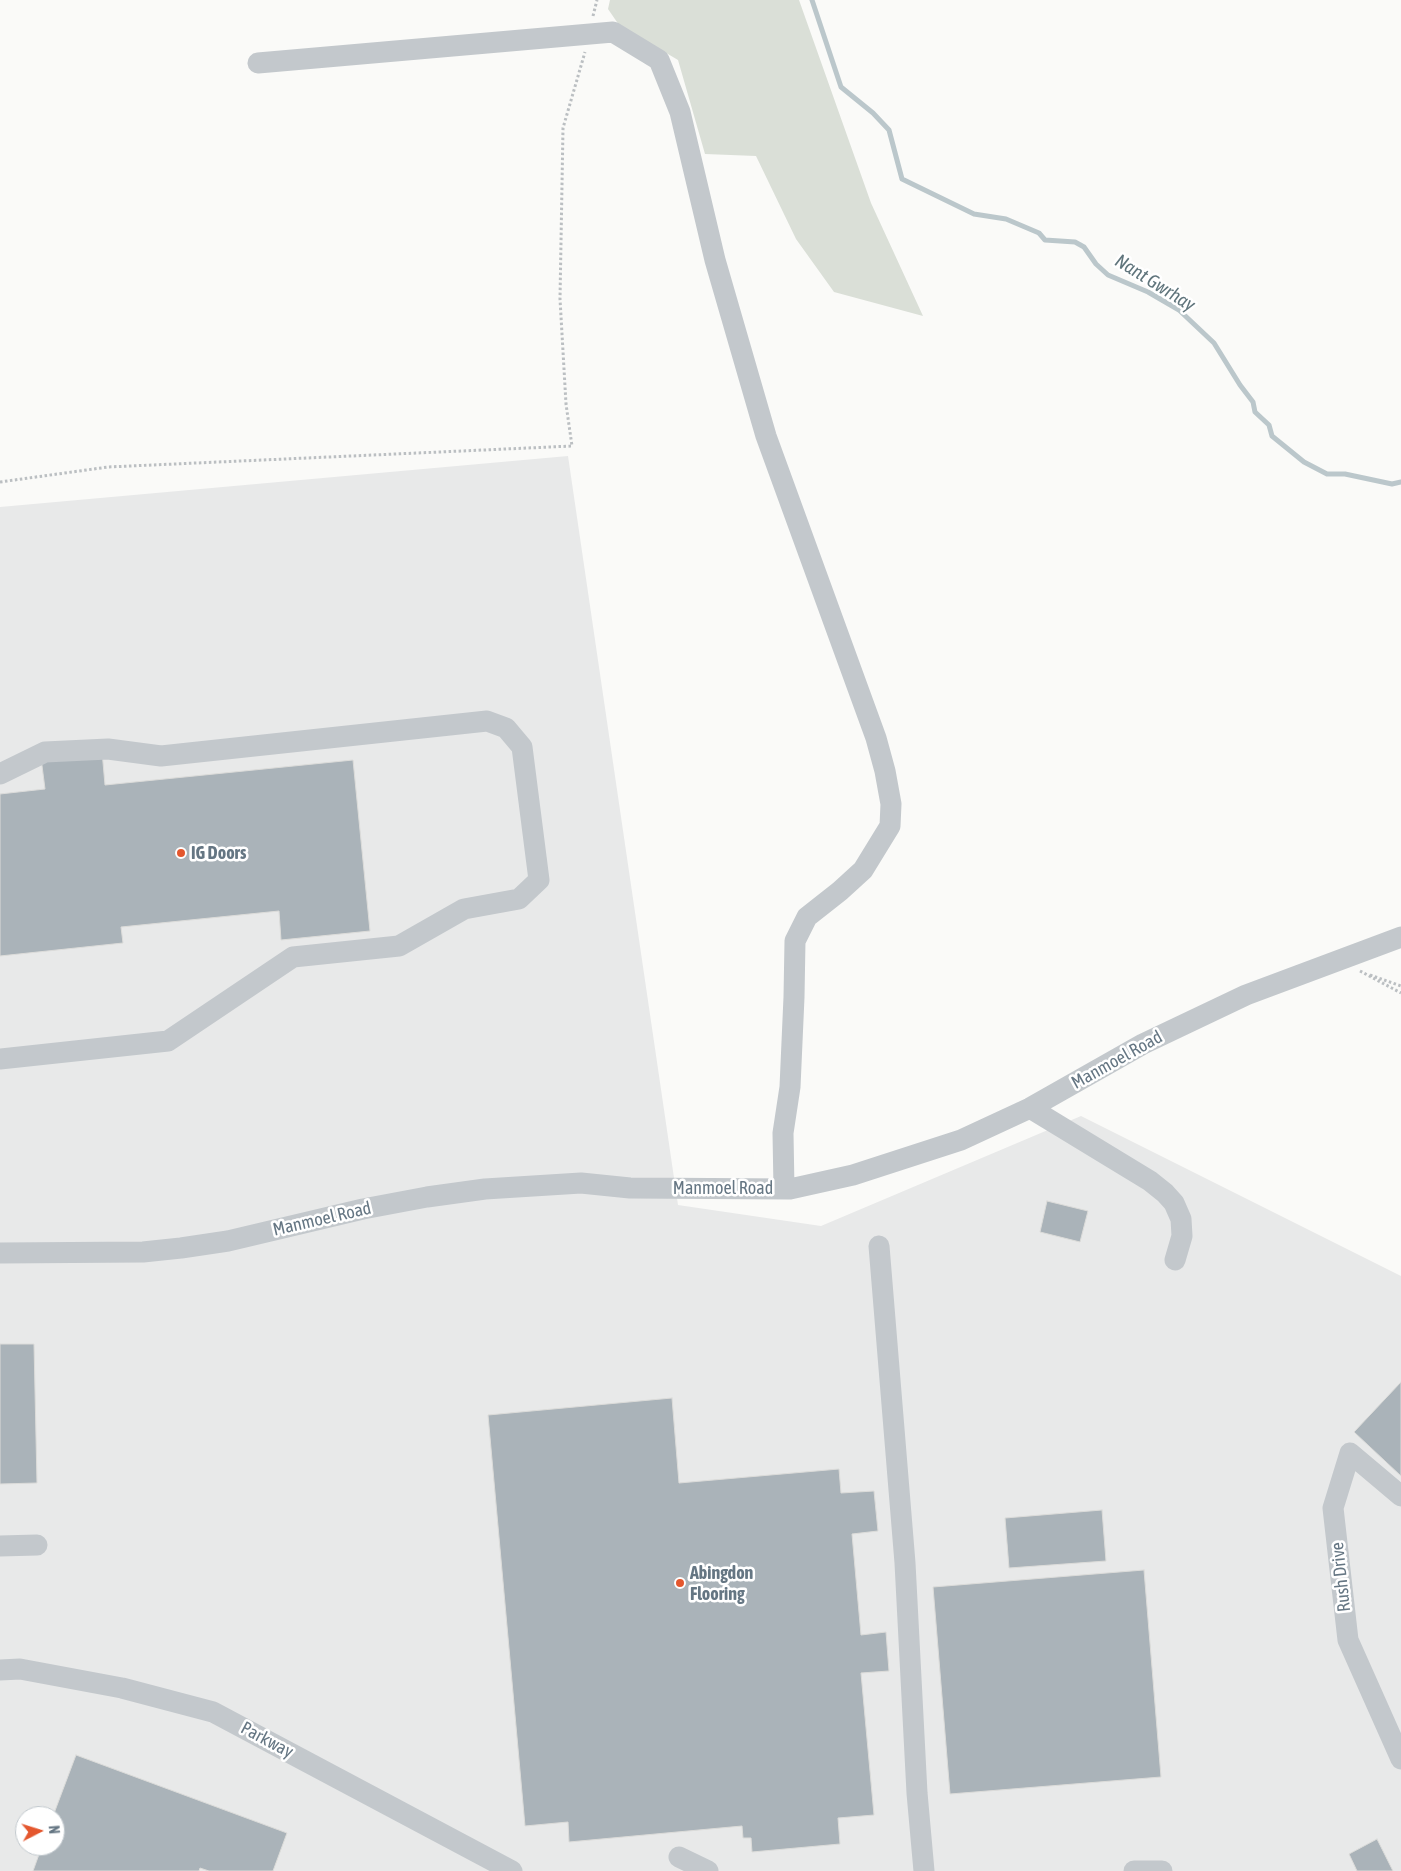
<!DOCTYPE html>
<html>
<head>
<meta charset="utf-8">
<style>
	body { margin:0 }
	#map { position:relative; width:1401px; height:1871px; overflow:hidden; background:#fafaf8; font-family:"Asap Condensed",sans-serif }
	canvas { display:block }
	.north { position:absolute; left:15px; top:1806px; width:50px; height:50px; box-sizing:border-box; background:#fff; border:1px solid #c1c8cd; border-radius:50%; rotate:85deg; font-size:14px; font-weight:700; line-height:20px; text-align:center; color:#657683 }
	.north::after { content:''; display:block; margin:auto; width:18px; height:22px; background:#e4572e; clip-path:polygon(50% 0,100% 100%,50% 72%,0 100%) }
</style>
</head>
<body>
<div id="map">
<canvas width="1401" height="1871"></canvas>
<div class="north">N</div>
</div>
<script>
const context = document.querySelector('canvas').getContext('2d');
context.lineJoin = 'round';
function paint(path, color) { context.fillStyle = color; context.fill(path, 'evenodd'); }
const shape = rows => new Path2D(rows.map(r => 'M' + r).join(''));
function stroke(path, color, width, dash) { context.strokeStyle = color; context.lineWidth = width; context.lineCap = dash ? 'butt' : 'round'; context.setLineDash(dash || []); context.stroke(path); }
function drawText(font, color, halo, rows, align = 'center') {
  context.font = font + ' "Asap Condensed",sans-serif'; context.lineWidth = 5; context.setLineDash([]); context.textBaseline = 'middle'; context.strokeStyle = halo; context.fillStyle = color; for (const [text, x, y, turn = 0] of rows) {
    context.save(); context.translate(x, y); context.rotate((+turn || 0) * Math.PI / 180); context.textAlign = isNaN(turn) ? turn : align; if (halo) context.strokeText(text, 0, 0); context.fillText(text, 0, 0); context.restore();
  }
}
const built = shape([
	[568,456,678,1205,821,1226,1081,1116,1401,1276,1401,1871,0,1871,0,507],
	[25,1816,55,1816,55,1846,25,1846]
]);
const green = shape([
	[610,0,799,0,871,203,923,316,834,292,796,239,756,156,705,154,678,60,619,25,608,9]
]);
const stream = shape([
	[812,0,841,87,873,113,889,130,902,179,974,214,1006,219,1039,233,1045,240,1075,242,1084,247,1096,264,1108,275,1148,292,1179,310,1214,343,1240,385,1253,402,1255,412,1269,425,1272,436,1304,462,1327,474,1345,474,1392,484,1401,482]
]);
const building = shape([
	[102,751,105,785,353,760,370,931,281,940,279,911,121,927,123,943,0,956,0,794,45,789,41,758,102,751],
	[1047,1201,1088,1211,1080,1242,1040,1232,1047,1201],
	[0,1344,34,1344,37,1483,0,1484,0,1344],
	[1401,1382,1401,1476,1354,1432,1401,1382],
	[672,1398,679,1483,839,1469,841,1493,874,1491,878,1531,852,1534,861,1635,886,1632,889,1671,861,1673,874,1815,838,1818,840,1844,752,1852,751,1838,743,1838,742,1826,569,1842,568,1822,525,1826,488,1415,672,1398],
	[1102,1510,1106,1561,1009,1568,1005,1518,1102,1510],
	[1144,1570,1161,1777,950,1794,933,1587,1144,1570],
	[76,1755,287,1833,273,1871,209,1871,200,1868,199,1871,33,1871,42,1846,55,1846,55,1816,53,1816,76,1755],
	[1377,1839,1393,1871,1357,1871,1349,1854,1377,1839]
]);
const path = shape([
	[593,16,597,0],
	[0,482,108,467,572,446,566,404,560,299,563,128,585,52],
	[1360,971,1401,993],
	[1370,975,1401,986]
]);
const minor = shape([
	[258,63,613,32,659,60,680,112,715,260,766,436,876,738,885,771,891,804,890,826,863,870,840,891,807,917,795,941,794,997,790,1087,783,1133,784,1189],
	[0,774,45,752,108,749,161,756,487,721,506,728,522,747,539,880,519,899,464,909,399,946,293,957,168,1041,0,1059],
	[1030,1108,1150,1181,1165,1193,1174,1203,1181,1219,1182,1236,1175,1260],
	[879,1246,905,1563,917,1793,924,1871],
	[0,1253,143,1252,181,1248,228,1241,363,1209,427,1197,485,1189,581,1183,630,1188,790,1189,853,1175,961,1140,1030,1108,1143,1044,1246,995,1401,937],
	[1401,1496,1350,1453,1333,1508,1348,1640,1401,1759],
	[0,1546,37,1545],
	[0,1670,20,1669,122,1688,213,1712,512,1871],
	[679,1857,708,1871],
	[1134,1871,1162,1871]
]);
const markers = [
	[181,853,5,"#e4572e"],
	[680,1583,5,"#e4572e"]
];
const poiNames = [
	["IG Doors",191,853],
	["Abingdon",690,1573],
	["Flooring",690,1594]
];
const streetNames = [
	["Manmoel Road",1117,1060,-29],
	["Manmoel Road",723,1188],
	["Manmoel Road",322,1219,-13],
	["Rush Drive",1341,1577,-96],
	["Parkway",267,1740,28]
];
const waterNames = [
	["Nant Gwrhay",1155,283,32]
];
paint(built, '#e8e9e9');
paint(green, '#dadfd7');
stroke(stream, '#bbc7cb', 5);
paint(building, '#aab3b9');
stroke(building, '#dcdcda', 1);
stroke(path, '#bbbfc2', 3, [2.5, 2.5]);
stroke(minor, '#c3c8cc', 21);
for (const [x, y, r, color] of markers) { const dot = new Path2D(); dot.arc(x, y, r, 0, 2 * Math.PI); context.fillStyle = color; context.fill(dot); stroke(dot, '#fff', 2); }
drawText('bold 18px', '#657683', '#fff', poiNames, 'left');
drawText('18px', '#657683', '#fff', streetNames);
drawText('italic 19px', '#60757c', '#fff', waterNames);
</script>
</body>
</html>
